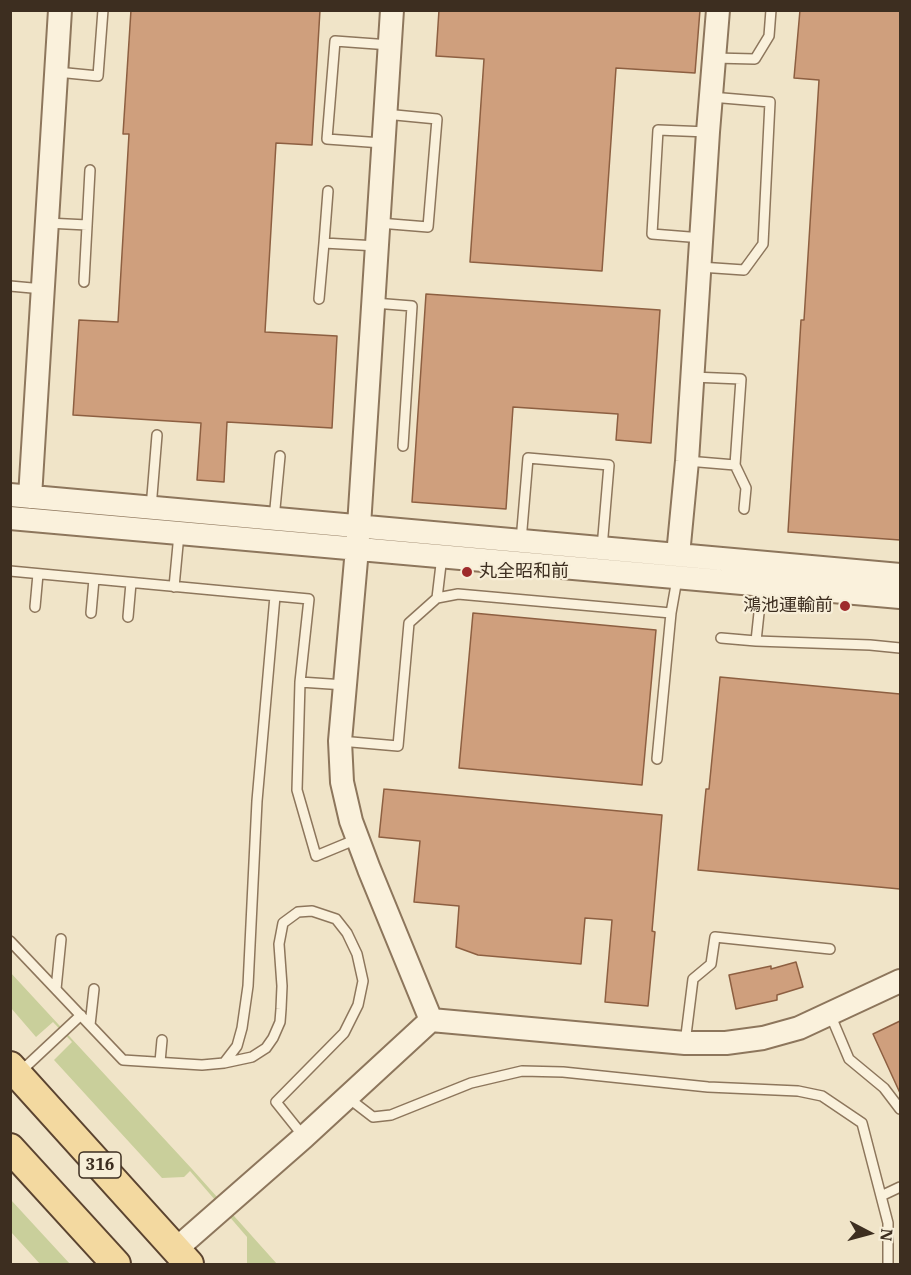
<!DOCTYPE html>
<html>
<head>
<meta charset="utf-8">
<style>
	body { margin:0 }
	#map { position:relative; width:911px; height:1275px; overflow:hidden; background:#f0e4c8; font-family:"IBM Plex Serif",serif }
	canvas { display:block }
	.frame { position:absolute; inset:0; border:12px solid #3d2e20; pointer-events:none }
	.north { position:absolute; left:839px; top:1203px; width:60px; height:60px; -webkit-text-stroke:4px #f7eed8; paint-order:stroke; rotate:96deg; font-size:16px; font-weight:700; line-height:24px; text-align:center; color:#3d2e20 }
	.north::after { content:''; display:block; margin:auto; width:21px; height:27px; background:#3d2e20; clip-path:polygon(50% 0,100% 100%,50% 72%,0 100%) }
</style>
</head>
<body>
<div id="map">
<canvas width="911" height="1275"></canvas>
<div class="frame"></div>
<div class="north">N</div>
</div>
<script>
const context = document.querySelector('canvas').getContext('2d');
context.lineJoin = 'round';
function paint(path, color) { context.fillStyle = color; context.fill(path, 'evenodd'); }
const shape = rows => new Path2D(rows.map(r => 'M' + r).join(''));
function stroke(path, color, width, dash) { context.strokeStyle = color; context.lineWidth = width; context.lineCap = dash ? 'butt' : 'round'; context.setLineDash(dash || []); context.stroke(path); }
function drawText(font, color, halo, rows, align = 'center') {
  context.font = font + ' "IBM Plex Serif","Noto Sans JP",serif'; context.lineWidth = 4.5; context.setLineDash([]); context.textBaseline = 'middle'; context.strokeStyle = halo; context.fillStyle = color; for (const [text, x, y, turn = 0] of rows) {
    context.save(); context.translate(x, y); context.rotate((+turn || 0) * Math.PI / 180); context.textAlign = isNaN(turn) ? turn : align; if (halo) context.strokeText(text, 0, 0); context.fillText(text, 0, 0); context.restore();
  }
}
const green = shape([
	[10,972,192,1169,277,1264,247,1264,247,1237,190,1171,184,1177,162,1178,54,1060,72,1042,53,1022,36,1037,11,1008],
	[11,1200,70,1264,40,1264,11,1232]
]);
const building = shape([
	[131,10,320,10,312,145,276,143,265,332,337,336,332,428,227,422,224,482,197,480,201,423,73,415,79,320,118,322,129,134,123,134,131,10],
	[439,10,700,10,695,73,616,68,602,271,470,262,484,59,436,56,439,10],
	[800,10,900,10,900,540,788,532,801,320,804,320,819,80,794,78,800,10],
	[426,294,660,310,651,443,616,440,618,414,513,407,506,509,412,502,426,294],
	[473,613,656,630,642,785,459,768,473,613],
	[720,677,900,694,900,889,698,870,706,789,709,789,720,677],
	[384,789,662,815,652,931,655,932,648,1006,605,1002,612,920,585,918,581,964,478,955,456,947,459,906,414,902,420,841,379,837,384,789],
	[796,962,803,987,777,995,777,1000,736,1009,729,975,771,966,771,969,796,962],
	[900,1021,900,1093,873,1034,900,1021]
]);
const service = shape([
	[714,58,755,59,769,36,771,10],
	[57,72,98,76,103,10],
	[382,143,327,139,335,41,390,45],
	[328,191,324,243,377,246],
	[47,223,87,225],
	[379,223,428,227,437,119,385,114],
	[702,238,652,234,658,130,708,132],
	[700,267,744,270,763,244,770,102,711,97],
	[84,282,90,170],
	[10,286,43,289],
	[319,299,324,243],
	[374,303,412,306,403,446],
	[692,377,741,379,735,465,746,488,744,509],
	[687,461,735,465],
	[151,508,157,435],
	[274,519,280,456],
	[521,541,528,458,609,465,602,548],
	[10,571,309,599,300,682,297,790,316,856,357,839],
	[174,587,179,534],
	[437,598,458,594,671,613,677,579],
	[35,607,38,574],
	[91,613,94,579],
	[128,617,131,583],
	[721,638,756,641,762,585],
	[756,641,870,645,900,648],
	[300,682,345,685],
	[340,741,398,746,409,623,437,598,442,556],
	[657,759,671,613],
	[10,941,123,1060,202,1065,224,1063,252,1057,266,1048,273,1038,280,1022,281,1009,282,986,279,944,283,923,298,912,312,911,336,919,347,933,357,954,363,981,358,1005,344,1033,276,1102,304,1137],
	[56,989,61,939],
	[830,1014,849,1059,884,1088,900,1109],
	[90,1025,94,989],
	[685,1043,693,979,711,964,715,937,830,949],
	[160,1062,162,1040],
	[224,1063,237,1046,242,1028,248,986,257,801,275,596],
	[19,1073,81,1015],
	[347,1097,373,1117,391,1115,471,1083,522,1071,563,1072,708,1087,798,1091,822,1096,862,1123,888,1223,888,1264],
	[881,1196,900,1187]
]);
const tertiary = shape([
	[392,10,359,526,340,741,342,782,351,821,369,869,431,1020],
	[10,495,900,575],
	[30,497,60,10],
	[10,518,900,597],
	[678,555,687,461,708,132,718,10],
	[175,1250,304,1137,431,1020,685,1043,726,1043,763,1038,799,1028,900,981]
]);
const primary = shape([
	[10,1066,189,1264],
	[10,1148,116,1264]
]);
const markers = [
	[467,572,6,"#9e2a2b"],
	[845,606,6,"#9e2a2b"]
];
const shields = [
	[100,1165,42]
];
const shieldNames = [
	["316",100,1165]
];
const poiNames = [
	["丸全昭和前",479,572],
	["鴻池運輸前",833,606,"right"]
];
paint(green, '#c9cf9b');
paint(building, '#cf9f7d');
stroke(building, '#8d5f41', 1.5);
stroke(service, '#8d765c', 12);
stroke(tertiary, '#8d765c', 26);
stroke(primary, '#5b4430', 32);
stroke(service, '#faf1dc', 9);
stroke(tertiary, '#faf1dc', 22);
stroke(primary, '#f3d9a0', 28);
for (const [x, y, r, color] of markers) { const dot = new Path2D(); dot.arc(x, y, r, 0, 2 * Math.PI); context.fillStyle = color; context.fill(dot); stroke(dot, '#f7eed8', 2); }
for (const [x, y, w] of shields) { const box = new Path2D(); box.roundRect(x - w / 2, y - 13, w, 26, 4.5); context.fillStyle = '#f7eed8'; context.fill(box); stroke(box, '#3d2e20', 1.5); }
drawText('bold 16px', '#3d2e20', null, shieldNames);
drawText('18px', '#3d2e20', '#f7eed8', poiNames, 'left');
</script>
</body>
</html>
